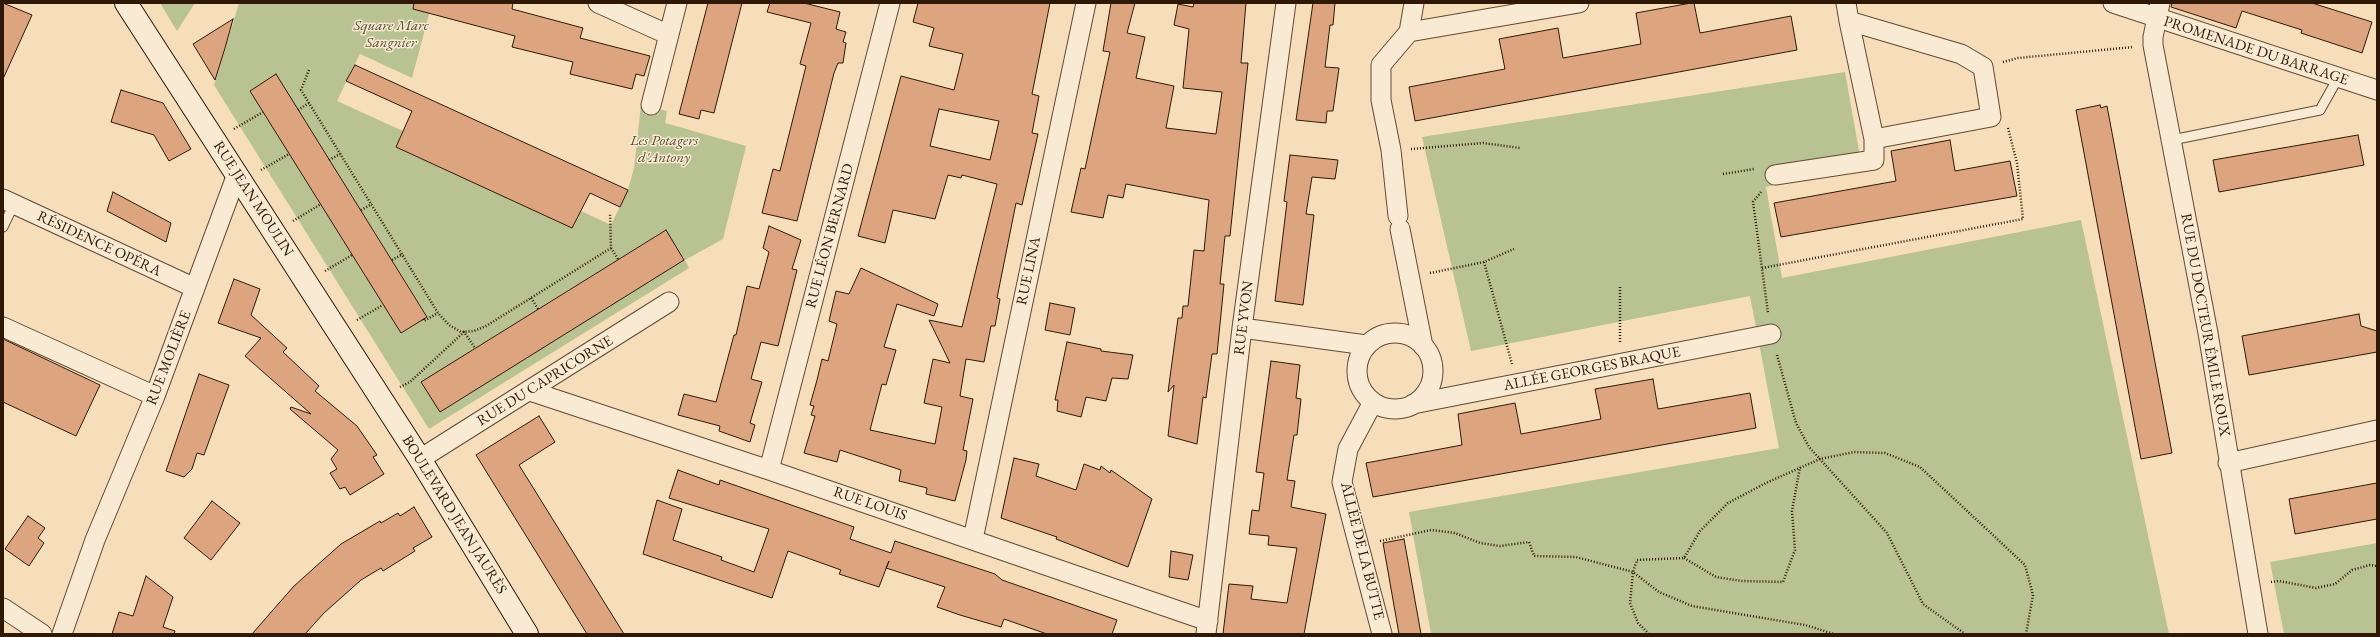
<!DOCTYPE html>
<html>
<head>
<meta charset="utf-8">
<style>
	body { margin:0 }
	#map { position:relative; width:2380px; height:637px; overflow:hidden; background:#f6debb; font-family:"EB Garamond",serif }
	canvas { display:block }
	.frame { position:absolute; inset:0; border:4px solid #301807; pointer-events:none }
</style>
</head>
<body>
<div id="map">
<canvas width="2380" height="637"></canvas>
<div class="frame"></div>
</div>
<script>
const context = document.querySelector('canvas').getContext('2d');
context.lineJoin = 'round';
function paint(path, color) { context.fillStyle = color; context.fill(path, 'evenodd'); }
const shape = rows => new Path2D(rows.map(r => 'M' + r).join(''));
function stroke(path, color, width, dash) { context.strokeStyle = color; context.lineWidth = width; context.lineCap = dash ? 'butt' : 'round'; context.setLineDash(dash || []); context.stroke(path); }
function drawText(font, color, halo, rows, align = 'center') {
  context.font = font + ' "EB Garamond",serif'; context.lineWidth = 3; context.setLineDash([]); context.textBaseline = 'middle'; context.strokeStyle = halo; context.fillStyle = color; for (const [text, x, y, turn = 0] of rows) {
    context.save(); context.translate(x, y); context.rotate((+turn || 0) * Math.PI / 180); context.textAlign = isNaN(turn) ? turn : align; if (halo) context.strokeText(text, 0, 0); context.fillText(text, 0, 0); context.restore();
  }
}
const green = shape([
	[160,3,195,3,177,31],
	[239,3,432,3,412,78,360,54,337,101,403,131,396,147,572,228,581,211,611,225,628,190,634,168,641,105,667,111,665,123,746,146,723,239,685,260,689,268,429,429,214,85],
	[276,75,427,316,401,333,250,91],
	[665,230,684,260,440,412,421,382],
	[1845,72,1861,162,1766,187,1782,278,2081,220,2169,634,1431,634,1409,512,1779,448,1750,296,1471,351,1422,137],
	[2377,543,2377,634,2284,634,2270,562]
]);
const building = shape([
	[3,3,32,15,3,79,3,3],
	[414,3,513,3,512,9,583,28,580,38,650,56,644,76,636,74,632,89,570,74,573,62,512,47,515,36,413,9,414,3],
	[708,3,742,3,714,113,701,110,699,119,679,114,708,3],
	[770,3,804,3,840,12,836,29,846,32,843,42,846,43,843,63,838,63,834,73,797,221,762,213,773,169,780,171,806,66,800,64,811,23,767,12,770,3],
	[918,3,1050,3,1032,94,1039,96,1032,133,1038,134,1022,205,1016,203,997,298,1000,299,995,326,991,326,984,362,966,359,960,396,973,399,963,450,967,451,966,460,955,501,926,494,927,488,899,481,901,470,840,450,837,462,804,453,815,416,811,415,814,406,810,405,817,380,822,359,828,361,837,324,829,321,836,291,849,294,861,268,938,304,934,316,897,304,884,347,896,350,886,385,882,384,870,430,935,444,942,407,924,403,933,359,950,363,929,320,962,327,997,184,962,175,961,178,948,175,935,219,893,210,885,243,858,236,901,76,954,90,963,54,929,46,934,28,913,22,918,3],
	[939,109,999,121,990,160,930,146,939,109],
	[1111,3,1135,3,1127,33,1145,37,1136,78,1174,86,1166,128,1216,134,1222,92,1183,88,1189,29,1174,25,1178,4,1193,7,1194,3,1246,3,1241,63,1248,63,1230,236,1225,236,1220,284,1224,284,1217,354,1212,354,1206,398,1203,397,1197,444,1168,436,1174,385,1168,392,1178,318,1182,318,1183,306,1188,306,1194,250,1204,251,1209,200,1126,184,1123,198,1108,195,1103,218,1071,212,1081,168,1085,169,1110,52,1103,51,1111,3],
	[1313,3,1335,3,1333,25,1330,25,1325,67,1339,68,1333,111,1327,111,1326,123,1296,120,1313,3],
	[1691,3,1694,3,1700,33,1791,16,1797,50,1415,121,1409,87,1505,69,1499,39,1558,28,1563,58,1641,44,1636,13,1691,3],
	[2172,3,2312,3,2372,22,2362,53,2301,33,2302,30,2242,11,2236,28,2171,7,2172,3],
	[233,19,225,48,215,80,193,44,233,19],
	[355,65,628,190,620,207,590,193,572,228,396,147,412,111,346,81,355,65],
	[276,74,427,317,401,333,250,91,276,74],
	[121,90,163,103,191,149,169,161,154,135,111,122,121,90],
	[2100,105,2101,108,2107,106,2172,453,2141,459,2076,110,2100,105],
	[2358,135,2364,165,2219,192,2213,160,2358,135],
	[1950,140,1955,171,2010,161,2017,196,1781,237,1774,203,1896,181,1891,151,1950,140],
	[1290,155,1338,160,1335,179,1312,177,1306,214,1314,215,1303,305,1275,301,1287,202,1284,201,1290,155],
	[113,192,171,223,166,242,107,211,113,192],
	[769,226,801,240,792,269,797,270,778,346,761,342,751,379,762,382,750,423,755,425,750,442,719,431,720,426,678,415,684,394,716,402,734,335,736,335,747,286,759,289,769,252,763,248,769,226],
	[666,230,684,260,440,412,421,382,666,230],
	[234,279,260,289,251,315,287,348,283,352,319,386,315,391,357,426,377,455,373,457,384,474,350,495,345,487,340,489,330,473,337,469,331,459,338,450,290,409,291,407,311,414,245,356,261,338,218,323,234,279],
	[1050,303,1075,308,1070,335,1045,330,1050,303],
	[2359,314,2361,326,2377,331,2377,352,2249,375,2242,336,2359,314],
	[3,339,100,385,76,436,3,402,3,339],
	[1067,342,1101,349,1101,351,1133,355,1128,379,1112,378,1106,401,1086,397,1081,417,1057,411,1058,400,1055,400,1067,342],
	[1271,361,1300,365,1296,398,1301,399,1297,435,1294,435,1287,480,1295,481,1291,507,1326,514,1304,634,1223,634,1229,584,1253,586,1251,599,1287,603,1297,548,1268,545,1269,536,1249,534,1252,510,1259,511,1264,473,1256,472,1271,361],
	[199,374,229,385,204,455,197,453,192,469,184,477,166,471,199,374],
	[1653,379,1658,409,1750,393,1756,428,1373,497,1366,463,1462,445,1458,414,1515,403,1521,434,1601,419,1595,389,1653,379],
	[539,416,555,442,519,465,624,634,587,634,476,455,539,416],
	[1014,458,1039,464,1036,476,1076,490,1084,464,1100,470,1101,466,1110,473,1111,470,1152,499,1128,567,1056,539,1057,537,1001,518,1014,458],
	[678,470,719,485,720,480,854,527,850,539,891,553,895,541,995,574,1002,580,1117,620,1112,634,1047,634,1004,619,1001,627,960,615,937,607,945,587,886,568,889,561,879,587,839,574,841,570,788,551,772,598,643,554,657,500,682,509,673,540,722,557,721,560,754,572,769,529,669,498,678,470],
	[2377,483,2377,519,2295,534,2289,499,2377,483],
	[212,501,240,523,211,560,184,538,212,501],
	[414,507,432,537,413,548,415,551,383,571,381,568,361,580,324,613,305,634,252,634,294,586,341,544,380,521,381,523,398,513,400,516,414,507],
	[28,516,45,528,38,538,44,543,29,566,5,549,28,516],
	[1404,539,1421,634,1399,634,1383,543,1404,539],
	[1171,551,1193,555,1188,580,1169,577,1171,551],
	[146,576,173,597,163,627,175,631,174,634,112,634,119,612,133,616,146,576]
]);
const path = shape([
	[2003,62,2018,58,2133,47],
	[309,70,301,90,438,313,449,325,461,332,474,331,486,326,611,248,610,213],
	[298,110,309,103],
	[234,129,263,112],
	[1411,149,1483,143,1520,148],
	[329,160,340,154],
	[261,170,289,154],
	[1723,174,1754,169],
	[1761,192,1753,202,1768,313],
	[361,210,372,204],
	[293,221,321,204],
	[611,248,618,259],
	[392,260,403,254],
	[1484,262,1512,364],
	[1762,268,2023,219,2017,163,2008,128],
	[325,271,352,255],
	[1430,273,1484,262,1514,249],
	[531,298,538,309],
	[423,319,424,321,438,313],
	[357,320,383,305],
	[1620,342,1620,285],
	[1777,355,1796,423,1809,447,1887,533,1923,604,1965,634],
	[400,387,410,382,464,332,475,348],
	[1380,541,1431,530,1455,533,1480,543,1500,546,1529,542,1534,556,1576,557,1633,572,1659,592,1692,606,1805,625,1834,634],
	[1684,558,1716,577,1741,581,1783,582,1795,550,1792,511,1800,467],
	[2271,582,2279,581,2316,588,2335,584,2352,570,2370,565,2377,566],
	[1649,634,1638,623,1630,603,1633,572,1637,560,1684,558,1700,531,1728,503,1766,483,1820,459,1854,452,1885,453,1920,467,2025,565,2033,595,2026,634]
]);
const lane = shape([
	[2172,140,2320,110,2338,78],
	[3,227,14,204]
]);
const street = shape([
	[598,3,669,35],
	[1846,3,1849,21,1874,139,1991,117,1983,67,1961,54,1849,21],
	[2113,3,2377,90],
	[2160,3,2153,37,2153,45,2208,333,2258,634],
	[1409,32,1579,3],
	[651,105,677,3],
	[1775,175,1874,160,1874,139],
	[3,199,195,288],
	[1398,216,1391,150,1381,100,1381,65,1409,32,1414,3],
	[1400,229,1423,346],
	[3,327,155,396],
	[1242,328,1366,345],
	'1357 371a38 38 0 1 1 76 0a38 38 0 1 1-76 0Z',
	[530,391,769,470,1208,621],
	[1373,402,1348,449,1342,482,1382,634],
	[1413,404,1771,334],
	[420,459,669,302],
	[2228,463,2377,430],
	[769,470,890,3],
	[973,539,1086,3],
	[3,608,42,634],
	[62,634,95,540,155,396,237,174],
	[1206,634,1242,328,1286,3]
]);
const secondary = shape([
	[126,3,420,459,527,634]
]);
const parkNames = [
	["Square Marc",391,26],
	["Sangnier",391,43],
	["Les Potagers",664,141],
	["d'Antony",664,158]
];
const streetNames = [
	["PROMENADE DU BARRAGE",2256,51,18],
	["RUE JEAN MOULIN",253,199,57],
	["RUE LÉON BERNARD",830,236,-75],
	["RÉSIDENCE OPÉRA",99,244,25],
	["RUE LINA",1029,271,-78],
	["RUE YVON",1244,318,-83],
	["RUE DU DOCTEUR ÉMILE ROUX",2205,325,80],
	["RUE MOLIÈRE",169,358,-69],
	["ALLÉE GEORGES BRAQUE",1592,369,-11],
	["RUE DU CAPRICORNE",545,381,-32],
	["RUE LOUIS",870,504,19],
	["BOULEVARD JEAN JAURÈS",454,515,58],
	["ALLÉE DE LA BUTTE",1362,551,76]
];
paint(green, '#b9c292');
paint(building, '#dca57f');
stroke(building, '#301807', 1);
stroke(lane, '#624a34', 11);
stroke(street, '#624a34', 21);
stroke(secondary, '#301807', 24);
stroke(path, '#301807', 2.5, [1, 2]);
stroke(lane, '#f9ead3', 9);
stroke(street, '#f9ead3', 19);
stroke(secondary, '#f9ead3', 22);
drawText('italic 15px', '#594b31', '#f9ead3', parkNames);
drawText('15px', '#301807', '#f9ead3', streetNames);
</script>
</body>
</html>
